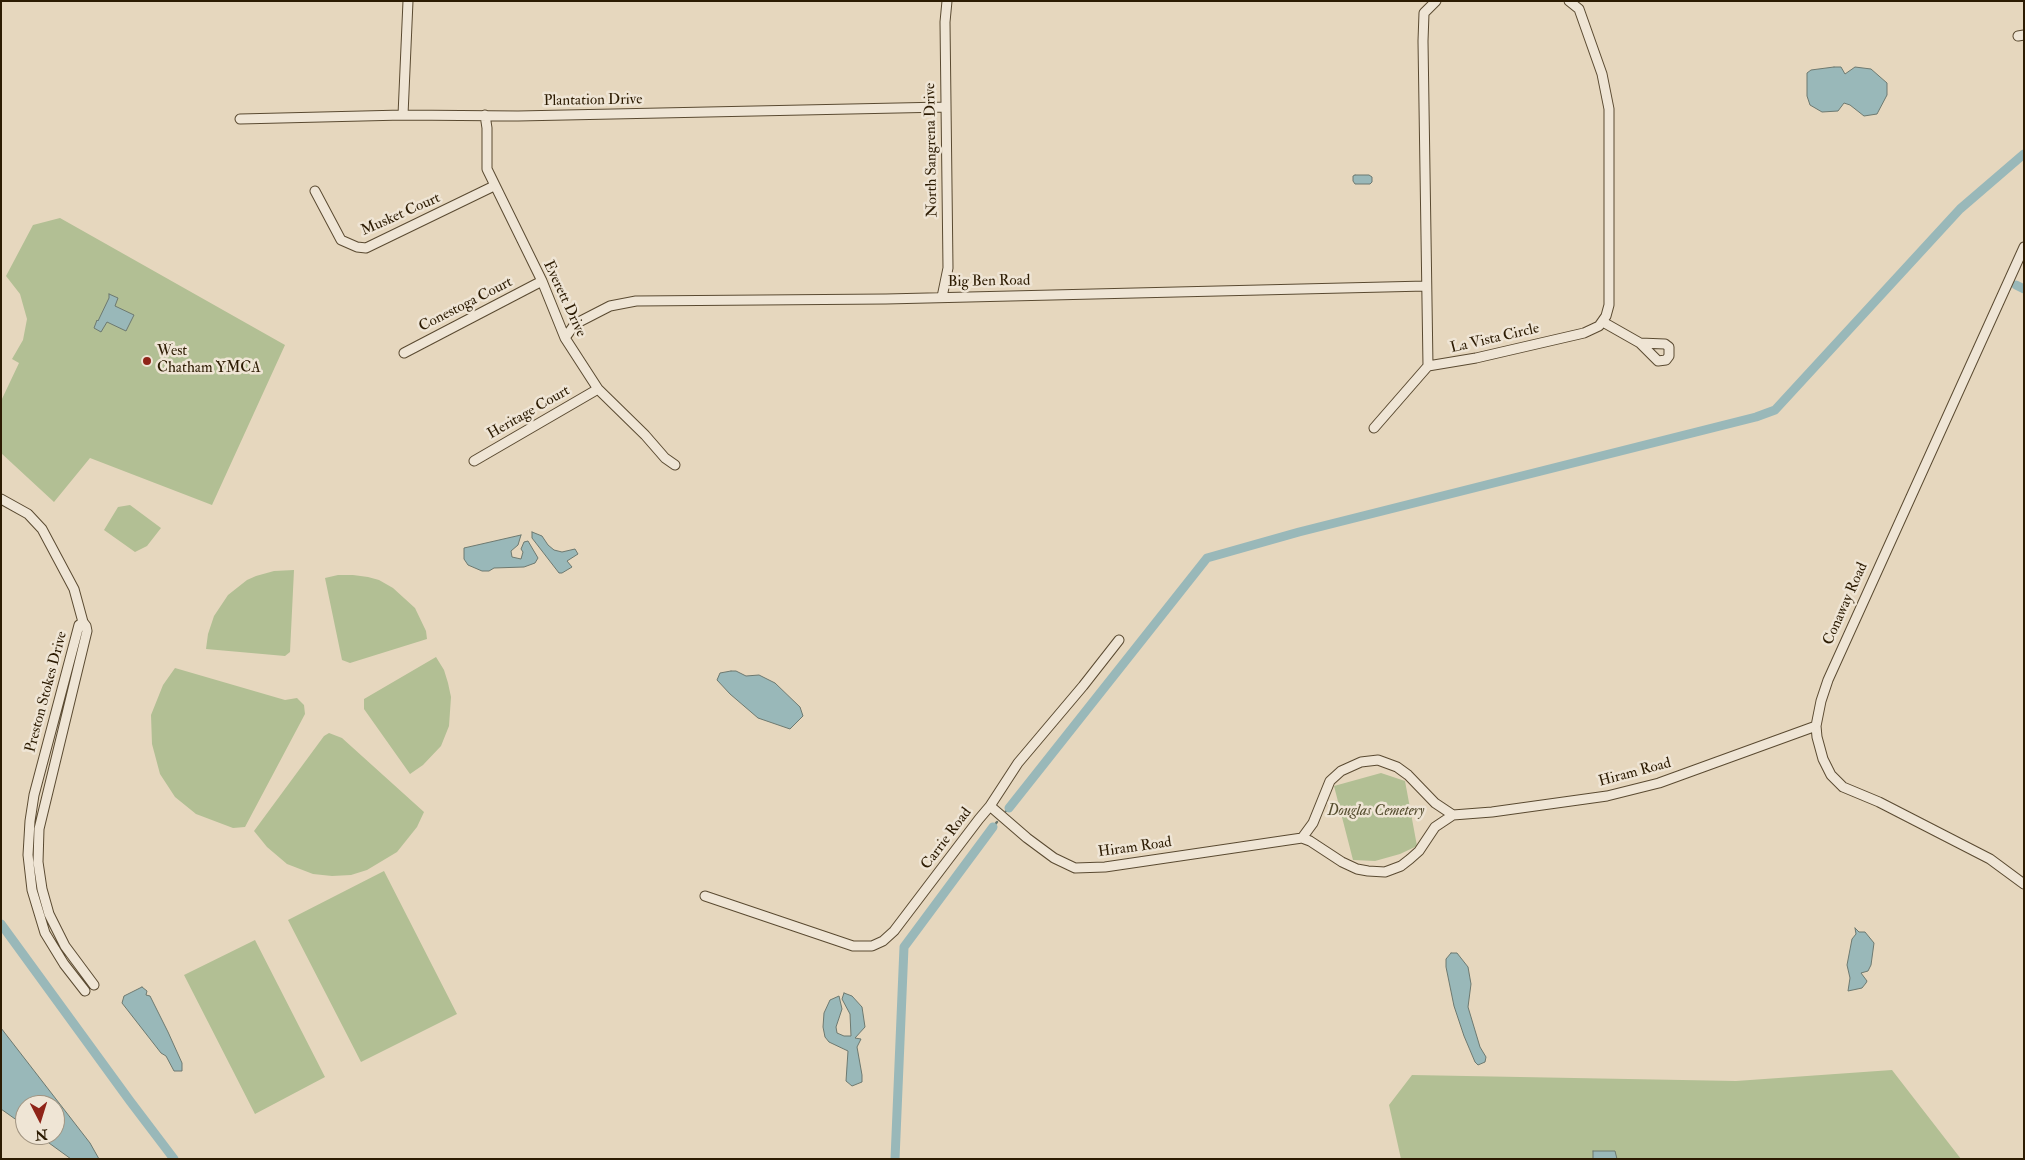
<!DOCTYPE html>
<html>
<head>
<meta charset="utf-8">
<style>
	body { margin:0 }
	#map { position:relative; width:2025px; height:1160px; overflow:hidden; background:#e6d7be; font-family:"IM FELL Double Pica",serif }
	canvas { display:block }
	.frame { position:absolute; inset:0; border:2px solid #2c1b02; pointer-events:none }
	.north { position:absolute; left:15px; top:1095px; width:50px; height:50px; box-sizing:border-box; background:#efe5d5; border:1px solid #a19481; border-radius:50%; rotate:175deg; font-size:14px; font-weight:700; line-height:20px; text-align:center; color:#2c1b02 }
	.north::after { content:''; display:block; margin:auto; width:18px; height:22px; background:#8f2418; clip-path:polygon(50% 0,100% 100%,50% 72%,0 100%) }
</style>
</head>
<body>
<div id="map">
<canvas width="2025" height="1160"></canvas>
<div class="frame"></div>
<div class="north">N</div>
</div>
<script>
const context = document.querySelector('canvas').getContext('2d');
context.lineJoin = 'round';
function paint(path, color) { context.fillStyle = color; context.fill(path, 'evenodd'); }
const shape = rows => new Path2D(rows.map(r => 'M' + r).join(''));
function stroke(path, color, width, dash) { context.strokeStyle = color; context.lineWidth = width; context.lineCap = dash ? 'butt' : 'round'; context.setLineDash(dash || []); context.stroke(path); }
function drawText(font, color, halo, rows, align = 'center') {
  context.font = font + ' "IM FELL Double Pica",serif'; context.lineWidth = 5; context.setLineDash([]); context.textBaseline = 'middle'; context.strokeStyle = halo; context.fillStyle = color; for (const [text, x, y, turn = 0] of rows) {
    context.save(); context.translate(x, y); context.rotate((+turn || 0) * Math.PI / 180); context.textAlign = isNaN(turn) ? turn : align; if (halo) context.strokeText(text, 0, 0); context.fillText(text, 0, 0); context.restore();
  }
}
const green = shape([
	[60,218,285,345,212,505,90,458,54,502,1,453,1,401,19,363,12,359,23,340,27,319,20,294,6,276,33,225],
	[130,505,161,528,147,546,135,552,104,530,118,507],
	[294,570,290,652,285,656,206,649,208,634,214,616,228,595,247,580,256,576,274,571],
	[338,575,353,575,368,577,379,580,393,588,415,608,426,631,427,639,350,663,342,660,325,578],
	[436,657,444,670,448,683,451,697,449,726,441,746,423,765,410,774,364,709,364,699],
	[175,668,285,700,297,698,304,705,305,714,245,827,233,828,196,814,175,797,160,774,152,744,151,715,163,685],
	[329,733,342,738,424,812,417,827,397,852,367,870,351,875,332,876,313,874,287,864,267,847,254,831,324,736],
	[1381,773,1405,781,1417,846,1400,854,1375,861,1353,860,1334,786],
	[384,871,457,1014,361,1062,288,920],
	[255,940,325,1077,255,1114,184,975],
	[1892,1070,1961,1159,1401,1159,1389,1105,1412,1075,1736,1081]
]);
const water = shape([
	[1834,67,1841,67,1845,74,1855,67,1871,69,1887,83,1887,95,1877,114,1864,116,1850,105,1844,103,1838,111,1822,112,1810,105,1807,96,1807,73,1811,70,1834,67],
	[1355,175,1369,175,1372,177,1372,182,1370,184,1355,184,1353,181,1353,176,1355,175],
	[109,294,118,298,115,306,134,315,126,331,107,322,101,332,94,328,97,320,98,321,109,298,109,294],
	[532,532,542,536,548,545,554,550,562,552,575,549,578,554,567,561,572,567,562,573,559,573,532,538,532,532],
	[521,535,518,545,511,551,512,557,521,559,523,552,521,549,524,542,528,541,538,558,535,563,524,567,494,568,489,571,482,571,468,565,464,559,464,548,521,535],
	[731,671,736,671,746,676,759,675,775,683,800,707,803,716,790,729,758,718,730,694,717,680,720,673,731,671],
	[1855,928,1859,932,1865,932,1874,943,1871,965,1868,971,1861,973,1867,981,1866,983,1862,988,1848,991,1850,978,1847,965,1852,939,1856,934,1855,928],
	[1451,953,1457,953,1468,967,1471,984,1468,1007,1480,1047,1486,1057,1485,1062,1478,1065,1475,1062,1464,1036,1454,1006,1446,967,1446,959,1451,953],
	[142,987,147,991,146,995,150,996,168,1032,182,1063,182,1071,174,1071,166,1056,161,1053,122,1003,124,996,142,987],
	[844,993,852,996,862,1007,865,1027,855,1038,861,1039,857,1047,862,1075,862,1082,852,1086,846,1081,848,1051,829,1042,825,1037,823,1027,824,1013,830,1000,839,996,842,1009,836,1027,837,1033,844,1036,851,1036,850,1014,842,999,844,993],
	[1,1028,90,1143,99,1159,71,1159,38,1135,55,1135,55,1105,25,1105,25,1126,1,1109,1,1028],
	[1593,1151,1615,1151,1617,1159,1593,1159,1593,1151]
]);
const stream = shape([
	[1006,811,1009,808],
	[993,827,997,822]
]);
const canal = shape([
	[2016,285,2024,289],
	[1009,808,1207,558,1299,532,1756,417,1775,410,1960,209,2024,154],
	[1,924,130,1101,174,1159],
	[895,1159,904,947,993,827]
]);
const minor = shape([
	[2018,36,2024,35],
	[403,115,408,1],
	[485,115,487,128,487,169,542,281,565,338,598,389,645,435,665,458,675,465],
	[240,119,403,115,518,116,945,107],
	[315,191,341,240,357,247,366,248,494,186],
	[2024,247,1828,680,1821,701,1816,726,1817,737,1823,759,1831,775,1843,787,1879,802,1990,859,2024,884],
	[942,297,948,268,945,22,947,1],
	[1603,322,1640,343,1658,361,1666,360,1669,356,1669,347,1665,344,1640,343],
	[565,338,575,324,610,306,636,301,886,299,1426,286],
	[404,353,542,281],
	[1428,366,1476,358,1584,333,1599,326,1606,316,1609,305,1609,109,1602,74,1579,9,1569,1],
	[1428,366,1423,41,1424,13,1436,1],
	[1374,428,1428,366],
	[474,461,598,389],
	[1,499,28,514,42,529,74,589,83,622,86,626,87,631,39,829,38,862,42,889,49,914,65,946,94,985],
	[83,622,79,625,34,795,30,821,28,855,32,890,45,933,64,964,85,991],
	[990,806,1027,838,1054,858,1075,868,1105,867,1302,838,1310,841,1342,862,1357,869,1368,871,1385,872,1401,866,1410,859,1419,851,1435,827,1453,815,1492,812,1607,796,1659,783,1816,726],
	[1302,838,1313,823,1330,781,1341,771,1361,762,1378,760,1397,767,1408,775,1435,803,1453,815],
	[705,896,853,946,872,946,883,941,894,931,979,819,990,806,1018,763,1083,686,1119,640]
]);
const markers = [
	[147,361,5,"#8f2418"]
];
const streetNames = [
	["Plantation Drive",593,101,-1],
	["North Sangrena Drive",932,150,-91],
	["Musket Court",401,215,-24],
	["Big Ben Road",989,282,-1],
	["Everett Drive",564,299,65],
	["Conestoga Court",466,305,-27],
	["La Vista Circle",1495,339,-13],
	["Heritage Court",529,413,-30],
	["Conaway Road",1846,604,-66],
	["Preston Stokes Drive",47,692,-75],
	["Hiram Road",1635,773,-15],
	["Carrie Road",947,839,-53],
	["Hiram Road",1135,848,-8]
];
const poiNames = [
	["West",157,352],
	["Chatham YMCA",157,369]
];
const parkNames = [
	["Douglas Cemetery",1376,812]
];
paint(green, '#b2bf94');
paint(water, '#99b8b9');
stroke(water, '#6d7970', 1);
stroke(stream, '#6d7970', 2.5);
stroke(canal, '#99b8b9', 9);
stroke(minor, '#5a4a31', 11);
stroke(minor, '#efe5d5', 9);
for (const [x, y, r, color] of markers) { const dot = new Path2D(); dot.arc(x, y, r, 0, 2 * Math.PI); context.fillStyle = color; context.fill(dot); stroke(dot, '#efe5d5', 2); }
drawText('15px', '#2c1b02', '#efe5d5', streetNames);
drawText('15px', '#2c1b02', '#efe5d5', poiNames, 'left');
drawText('italic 15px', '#544c2e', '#efe5d5', parkNames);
</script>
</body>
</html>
